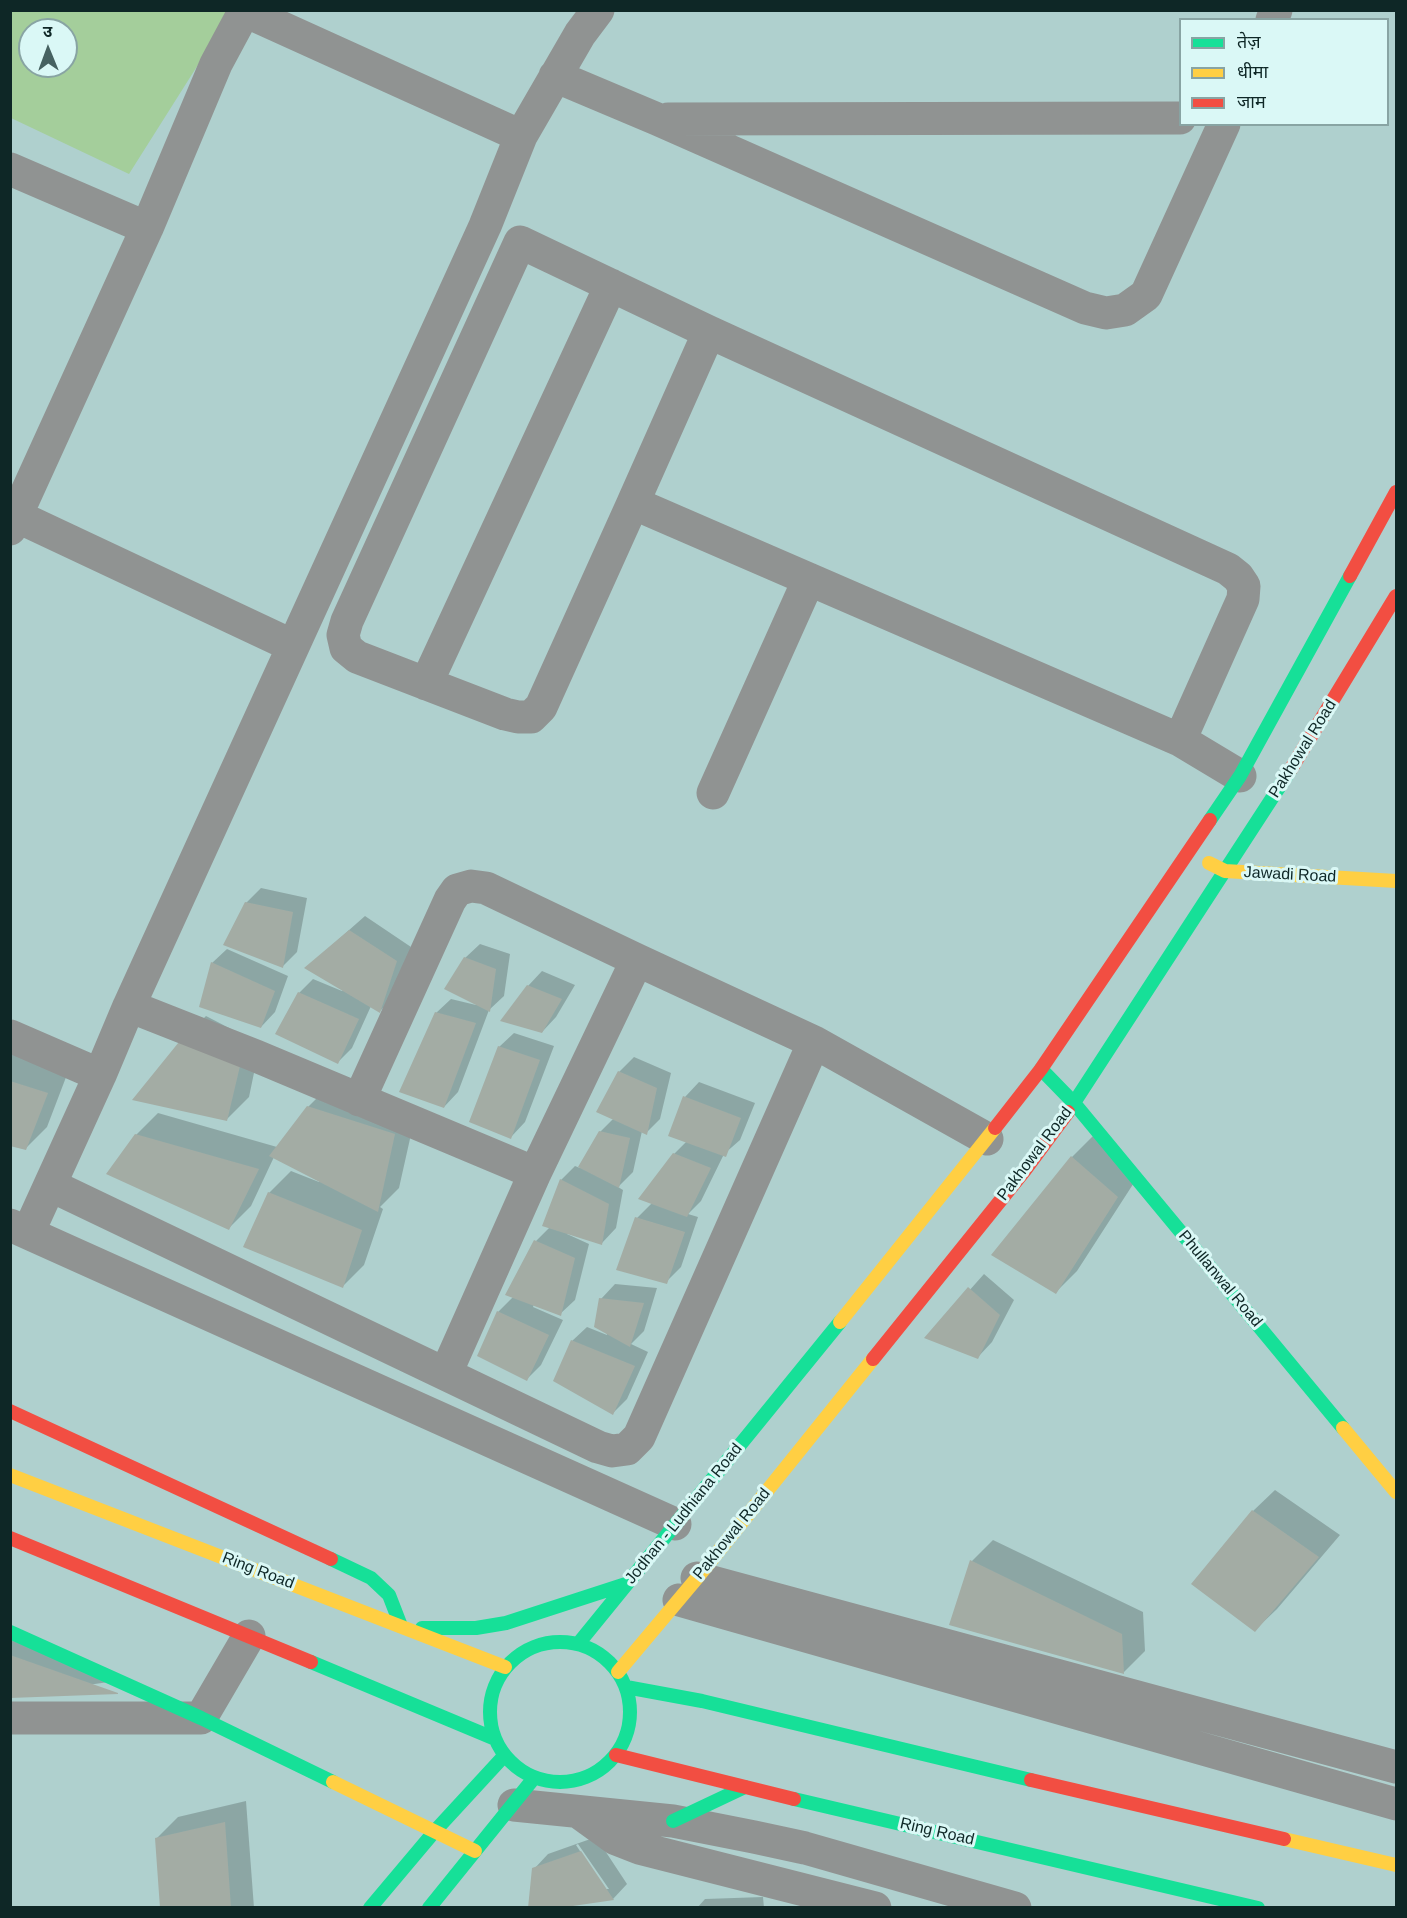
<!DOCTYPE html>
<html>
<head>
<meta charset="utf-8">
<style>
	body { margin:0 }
	#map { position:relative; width:1407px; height:1918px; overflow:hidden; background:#afd0ce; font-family:Helvetica,"Noto Sans Devanagari",sans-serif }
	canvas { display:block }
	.frame { position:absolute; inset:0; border:12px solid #0e2726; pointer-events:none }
	.legend { position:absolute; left:1179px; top:18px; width:210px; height:108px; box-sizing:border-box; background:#daf8f6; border:2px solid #88a4a3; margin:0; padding:8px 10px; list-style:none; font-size:18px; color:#0e2726 }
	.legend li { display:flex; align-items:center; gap:12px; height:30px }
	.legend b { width:30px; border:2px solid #88a4a3 }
	.north { position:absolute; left:18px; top:18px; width:60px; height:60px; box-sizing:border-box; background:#daf8f6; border:2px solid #88a4a3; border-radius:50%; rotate:359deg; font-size:16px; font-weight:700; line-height:24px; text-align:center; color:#0e2726 }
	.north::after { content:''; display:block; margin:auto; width:21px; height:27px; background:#466261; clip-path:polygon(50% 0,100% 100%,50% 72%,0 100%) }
</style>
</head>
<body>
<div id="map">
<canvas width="1407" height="1918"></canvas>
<div class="frame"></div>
<ul class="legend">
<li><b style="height:8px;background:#16e098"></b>तेज़</li>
<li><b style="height:8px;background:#ffcf43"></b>धीमा</li>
<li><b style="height:8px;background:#f24e42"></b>जाम</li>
</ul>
<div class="north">उ</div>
</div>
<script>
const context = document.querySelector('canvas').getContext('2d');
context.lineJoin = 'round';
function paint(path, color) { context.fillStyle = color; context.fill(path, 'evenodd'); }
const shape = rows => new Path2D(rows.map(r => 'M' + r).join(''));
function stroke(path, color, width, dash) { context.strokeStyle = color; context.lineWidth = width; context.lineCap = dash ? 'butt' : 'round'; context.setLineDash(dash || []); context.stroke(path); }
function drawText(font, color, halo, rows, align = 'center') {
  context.font = font + ' Helvetica,sans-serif'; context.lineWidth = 6; context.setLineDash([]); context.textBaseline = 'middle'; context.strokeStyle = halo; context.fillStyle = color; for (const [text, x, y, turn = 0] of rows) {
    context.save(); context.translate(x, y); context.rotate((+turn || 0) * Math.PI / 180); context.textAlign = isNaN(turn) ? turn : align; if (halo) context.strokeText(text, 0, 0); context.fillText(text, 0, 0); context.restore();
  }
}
const green = shape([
	[11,11,232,11,129,174,11,118],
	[30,30,66,30,66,66,30,66]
]);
const shadow = shape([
	[261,888,307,898,297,952,283,966,246,903],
	[365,916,411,947,394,997,380,1011,371,1006,352,1048,338,1062,299,993,313,979,342,991,343,990,306,968],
	[480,944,510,954,504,996,489,1010,458,1092,444,1107,436,1013,451,999,476,1005,465,958],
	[227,949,288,976,275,1012,261,1027,212,963],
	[542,971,575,985,556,1017,542,1032,528,986],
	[206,1016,260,1044,249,1097,227,1119,184,1038],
	[514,1033,554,1046,525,1122,511,1137,499,1047],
	[10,1053,68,1072,47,1127,25,1149,10,1144],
	[634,1057,671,1073,660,1119,646,1133,642,1131,633,1172,618,1187,623,1190,616,1228,602,1243,568,1232,567,1234,589,1244,575,1300,560,1314,534,1304,533,1307,563,1320,541,1365,527,1379,498,1312,513,1297,536,1241,550,1227,561,1180,575,1166,580,1168,600,1132,614,1118,619,1072],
	[699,1082,755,1103,740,1140,724,1154,701,1201,688,1214,698,1217,681,1267,666,1282,637,1218,652,1203,674,1154,687,1141,685,1097],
	[330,1085,416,1112,399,1188,380,1207,383,1209,364,1265,343,1286,269,1193,291,1171,319,1182,320,1180,274,1157,251,1206,229,1228,136,1135,158,1113,277,1147,308,1107],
	[1094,1135,1139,1175,1077,1271,1056,1292,993,1255,1072,1157],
	[984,1274,1014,1300,992,1342,978,1357,927,1338],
	[615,1284,657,1288,644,1331,631,1344,648,1352,627,1399,612,1414,572,1341,587,1327,607,1335,601,1299],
	[1275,1490,1340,1535,1277,1609,1255,1630,1253,1511],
	[993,1540,1143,1612,1145,1651,1124,1672,951,1624,972,1561],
	[10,1640,130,1679,10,1696],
	[246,1801,254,1908,161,1908,156,1839,178,1817],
	[596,1837,627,1884,613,1899,548,1908,534,1869,548,1854],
	[578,1844,609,1889,605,1889,576,1845],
	[763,1897,764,1908,697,1908,705,1899]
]);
const building = shape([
	[245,902,293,912,283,968,223,945],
	[349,930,397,961,380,1013,304,968],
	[464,957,496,969,490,1012,444,989],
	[211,962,275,991,261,1028,199,1007],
	[527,985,562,999,542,1033,500,1021],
	[298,992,359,1019,338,1064,275,1034],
	[435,1012,476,1023,444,1108,399,1092],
	[183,1037,240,1066,227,1121,132,1100],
	[498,1046,540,1060,511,1139,469,1122],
	[618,1071,657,1088,647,1135,596,1112],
	[10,1081,48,1093,26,1150,10,1146],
	[683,1096,741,1118,726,1157,668,1136],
	[307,1106,395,1134,378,1212,269,1156],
	[599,1131,630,1138,619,1188,578,1167],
	[135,1134,259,1169,229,1230,106,1174],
	[673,1153,711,1168,687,1217,638,1199],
	[1071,1156,1118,1197,1056,1294,991,1255],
	[560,1179,609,1204,602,1245,542,1226],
	[268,1192,362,1230,343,1288,243,1247],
	[635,1217,685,1232,667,1284,616,1270],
	[534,1240,575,1258,561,1316,505,1295],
	[968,1287,1000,1315,978,1359,924,1338],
	[599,1298,644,1303,630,1347,594,1327],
	[497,1311,549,1335,527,1381,477,1356],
	[571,1340,635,1366,613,1415,553,1381],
	[1252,1510,1319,1557,1255,1632,1191,1584],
	[970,1560,1122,1634,1124,1674,949,1625],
	[10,1655,118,1693,118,1694,10,1698],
	[225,1822,231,1908,160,1908,155,1838],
	[581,1851,614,1900,559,1908,528,1908,532,1868]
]);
const street = shape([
	[1272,20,1276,10],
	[555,76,657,119,1085,308,1106,313,1125,310,1146,295,1224,124],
	[668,119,1180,118],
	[521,136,580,34,598,10],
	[10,169,147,228],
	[709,332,633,503,1180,740,1240,776],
	[633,503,541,707,531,717,518,717,505,714,357,657,346,648,343,635,347,621,520,242,709,332,1228,569,1238,577,1244,586,1243,599,1180,740],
	[10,513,293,646],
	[10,529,147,228,216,64,245,10],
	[426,684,611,285],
	[713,793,809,579],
	[129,1006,256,1056,535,1173],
	[10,1036,100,1075,28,1233],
	[100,1075,129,1006,485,226,521,136,245,11],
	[359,1100,450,900,457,890,471,886,486,888,637,960,814,1042,987,1139],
	[50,1185,598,1447,612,1451,627,1449,639,1437,814,1042],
	[10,1225,675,1524],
	[446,1373,535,1173,637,960],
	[697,1578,1396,1767],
	[679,1600,1396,1804],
	[10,1718,201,1718,249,1636],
	[514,1805,673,1821,754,1837,805,1848,1015,1908],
	[580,1813,616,1839,639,1848,875,1908]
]);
const fast = shape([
	[1210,820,1240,776,1350,576],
	[1041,1069,1074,1103,1343,1428],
	[1068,1112,1291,769],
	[331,1559,371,1578,389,1595,401,1626],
	[422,1628,476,1628,506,1623,626,1584],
	[10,1632,201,1718,333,1782],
	'490 1712a70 70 0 1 1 140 0a70 70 0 1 1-140 0Z',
	[578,1644,840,1322],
	[311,1662,493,1738],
	[626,1687,702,1701,1031,1780],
	[794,1799,1258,1908],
	[673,1821,745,1787],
	[370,1908,434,1832,504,1756],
	[429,1908,534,1778]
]);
const slow = shape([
	[1209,863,1225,871,1396,881],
	[840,1322,995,1128],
	[1343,1428,1396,1492],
	[10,1475,505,1667],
	[618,1672,697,1578,873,1359],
	[333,1782,475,1851],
	[1284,1839,1396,1865]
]);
const jam = shape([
	[1350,576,1396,492],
	[1291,769,1396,596],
	[995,1128,1041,1069,1210,820],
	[873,1359,1025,1170,1068,1112],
	[10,1411,331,1559],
	[10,1538,311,1662],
	[616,1755,794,1799],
	[1031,1780,1284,1839]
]);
const streetNames = [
	["Pakhowal Road",1303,749,-58],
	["Jawadi Road",1290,875,3],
	["Pakhowal Road",1035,1154,-53],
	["Phullanwal Road",1220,1279,50],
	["Jodhan - Ludhiana Road",684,1514,-51],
	["Pakhowal Road",732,1534,-51],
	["Ring Road",258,1571,21],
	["Ring Road",937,1832,13]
];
paint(green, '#a4ce9b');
paint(shadow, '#0003');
paint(building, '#a3aca4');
stroke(street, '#909392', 33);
stroke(fast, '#16e098', 14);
stroke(slow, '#ffcf43', 14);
stroke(jam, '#f24e42', 14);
drawText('16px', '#0e2726', '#daf8f6', streetNames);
</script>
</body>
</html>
